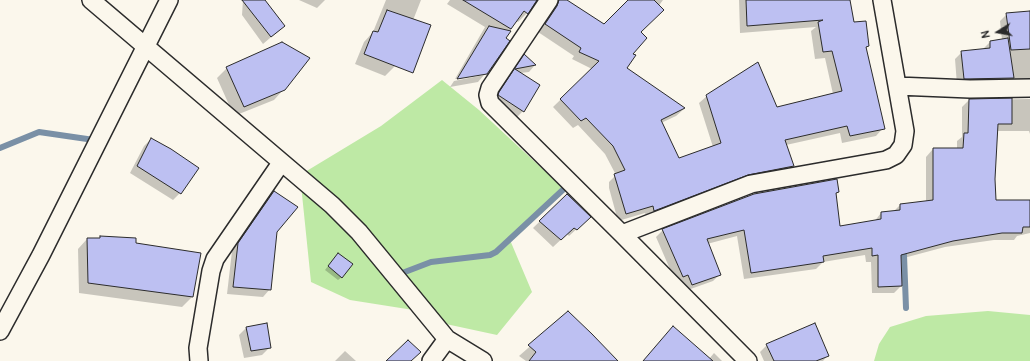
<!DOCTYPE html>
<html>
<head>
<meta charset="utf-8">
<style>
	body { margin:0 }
	#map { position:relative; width:1030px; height:361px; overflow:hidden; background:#fbf7ec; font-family:Pangolin,sans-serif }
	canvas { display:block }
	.north { position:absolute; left:978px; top:12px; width:40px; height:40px; -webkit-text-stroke:3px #fbf7ec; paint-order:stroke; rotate:259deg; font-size:11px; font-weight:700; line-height:16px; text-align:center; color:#2b2b2b }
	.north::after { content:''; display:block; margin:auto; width:14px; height:18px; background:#2b2b2b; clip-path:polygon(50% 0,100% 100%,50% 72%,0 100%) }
</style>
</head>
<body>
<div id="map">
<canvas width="1030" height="361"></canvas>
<div class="north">N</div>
</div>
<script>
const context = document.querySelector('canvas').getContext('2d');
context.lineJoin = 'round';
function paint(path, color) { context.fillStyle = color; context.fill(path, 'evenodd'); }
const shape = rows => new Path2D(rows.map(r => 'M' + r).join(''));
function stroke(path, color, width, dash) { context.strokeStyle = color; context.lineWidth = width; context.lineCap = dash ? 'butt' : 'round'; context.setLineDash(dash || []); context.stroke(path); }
const green = shape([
	[442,80,479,110,562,187,510,240,532,292,497,335,446,324,426,312,350,300,311,282,300,175,381,126],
	[988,311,1030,315,1030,361,874,361,879,344,890,327,926,316]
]);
const shadow = shape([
	[243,0,264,0,284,26,263,44,242,15],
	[299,0,325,0,317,8],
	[386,0,421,0,395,66,385,76,355,64,364,42,373,32],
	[450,0,537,0,527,13,518,22,516,21,485,75,485,73,455,79,485,27,447,4],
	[549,0,565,0,604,25,629,0,663,0,639,33,626,68,684,109,676,116,661,123,679,160,713,147,699,103,707,96,776,108,833,94,825,58,815,59,811,31,816,27,740,33,739,0,849,0,854,23,868,46,865,49,883,128,876,136,842,143,840,133,786,145,793,166,786,173,647,218,645,213,618,221,609,188,609,182,616,175,605,154,578,125,573,128,553,107,592,69,572,59,574,56,538,32,552,9],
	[1030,12,1030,89,957,85,955,59,962,52,983,49,990,42,1002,40,1000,21,1007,14],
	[525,56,535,65,529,72,520,73,523,111,516,118,493,100,518,63],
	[227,68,284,89,274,100,234,116,217,78],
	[484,75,478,82,450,87,454,81],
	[1030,99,1030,134,1029,131,997,131,994,179,996,201,1030,201,1030,233,1017,236,1014,240,994,240,945,247,900,259,901,286,894,293,872,293,871,262,866,262,865,255,823,262,816,269,744,279,737,236,707,244,720,274,713,281,685,291,676,283,656,237,663,230,838,192,835,195,839,227,874,222,881,213,893,212,900,205,926,202,926,157,933,149,957,149,957,141,962,137,962,107,969,100],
	[151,139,180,193,173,200,130,173,144,146],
	[274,192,276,231,270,289,263,297,227,294,232,251,267,199],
	[567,195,582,224,569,236,567,234,553,247,533,228],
	[87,239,192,297,182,307,79,293,78,249],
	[335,257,342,277,338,280,325,270],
	[568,313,602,361,526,361,519,356],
	[246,328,269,348,262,355,244,358,239,335],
	[767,345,828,355,823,361,764,361,760,352],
	[345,351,356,361,335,361],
	[714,353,722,361,643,361,709,359]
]);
const stream = shape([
	[0,148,39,132,94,140],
	[904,255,906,308],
	[397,275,431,262,490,255,496,252,567,186]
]);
const building = shape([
	[242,0,265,0,285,26,271,37,242,0],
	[463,0,537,0,528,14,524,11,511,29,463,0],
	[559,0,567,0,604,24,628,0,654,0,664,10,641,32,647,38,633,54,636,55,627,68,685,108,661,120,679,158,721,143,706,95,758,62,777,107,842,91,832,51,823,52,818,22,823,20,747,26,746,0,850,0,854,22,866,21,869,46,866,47,885,129,850,136,847,126,785,140,794,166,748,175,654,211,653,206,626,214,614,174,625,170,613,146,586,118,581,121,560,99,599,61,579,52,581,48,545,24,557,6,559,0],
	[387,10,431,25,413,73,364,54,373,31,378,32,387,10],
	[1030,11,1030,49,1011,50,1006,13,1030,11],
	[489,26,511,31,506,38,510,41,487,74,457,79,489,26],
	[1008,38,1014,78,964,79,961,51,990,48,990,41,1008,38],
	[282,42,310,58,285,90,244,107,226,67,282,42],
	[524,54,536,65,515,69,540,85,524,112,498,95,499,92,524,54],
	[1012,98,1012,124,998,124,995,179,996,200,1030,200,1030,227,1023,227,1022,233,1002,233,953,241,901,255,902,286,878,287,878,255,872,256,872,248,823,256,824,262,751,273,744,230,707,239,721,275,692,285,688,275,683,277,662,229,754,194,837,179,839,192,836,193,840,226,881,219,881,212,900,210,900,204,933,200,933,148,963,148,964,133,968,133,969,99,1012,98],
	[151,138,171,149,199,168,181,194,137,166,151,138],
	[274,191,298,207,277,232,271,290,233,287,238,243,274,191],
	[567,194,591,217,577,230,574,228,561,240,539,221,567,194],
	[100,236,136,238,136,243,201,253,193,297,88,283,87,238,100,238,100,236],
	[338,253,353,264,342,278,328,266,338,253],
	[568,311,592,334,618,361,529,361,536,352,528,345,568,311],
	[267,323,271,348,251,351,246,327,267,323],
	[815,323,829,356,816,361,774,361,766,344,815,323],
	[673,326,713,361,643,361,673,326],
	[408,340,421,352,411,361,386,361,408,340]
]);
const minor = shape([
	[91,0,332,205,359,232,447,339,483,361],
	[549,0,490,88,488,95,490,103,622,234,748,361],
	[897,86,970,89,1030,88],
	[622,234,751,184,886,160,896,155,903,145,905,131,882,0],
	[0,331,41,255,169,0],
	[199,361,198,348,211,271,215,259,281,163],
	[431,361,447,339]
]);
paint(green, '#bee9a5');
paint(shadow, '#0003');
stroke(stream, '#7a90a6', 6);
paint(building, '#bdc0f2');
stroke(building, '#2b2b2b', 1);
stroke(minor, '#2b2b2b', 20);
stroke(minor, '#fbf7ec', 17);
</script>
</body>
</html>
